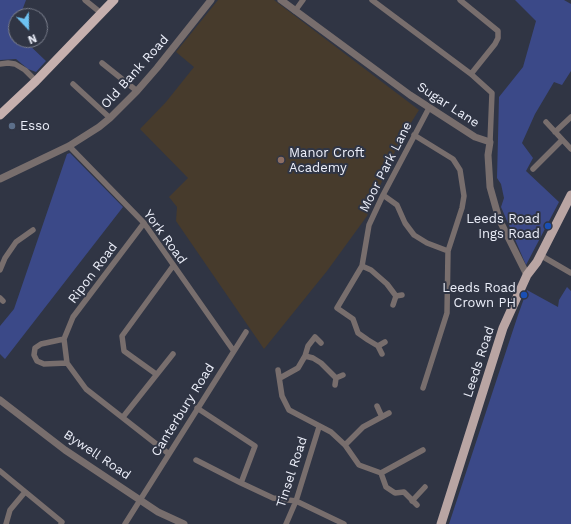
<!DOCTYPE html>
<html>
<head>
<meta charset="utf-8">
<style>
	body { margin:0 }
	#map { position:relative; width:571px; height:524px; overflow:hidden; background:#303544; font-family:"Work Sans",sans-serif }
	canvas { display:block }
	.north { position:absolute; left:8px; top:8px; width:40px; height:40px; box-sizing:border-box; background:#303544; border:1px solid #7b7f8d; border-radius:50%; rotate:158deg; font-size:11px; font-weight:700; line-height:16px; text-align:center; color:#eceffa }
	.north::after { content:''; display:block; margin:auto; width:14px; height:18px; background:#6dc2f3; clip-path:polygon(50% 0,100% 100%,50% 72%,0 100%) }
</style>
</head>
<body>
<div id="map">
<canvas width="571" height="524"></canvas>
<div class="north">N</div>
</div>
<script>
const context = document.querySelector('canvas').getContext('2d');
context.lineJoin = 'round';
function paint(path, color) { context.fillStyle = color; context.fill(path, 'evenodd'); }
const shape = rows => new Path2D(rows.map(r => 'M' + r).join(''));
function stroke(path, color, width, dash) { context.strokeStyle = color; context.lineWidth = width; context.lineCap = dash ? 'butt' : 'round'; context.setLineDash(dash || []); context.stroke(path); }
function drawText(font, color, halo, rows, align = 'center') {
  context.font = font + ' "Work Sans",sans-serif'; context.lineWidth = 4; context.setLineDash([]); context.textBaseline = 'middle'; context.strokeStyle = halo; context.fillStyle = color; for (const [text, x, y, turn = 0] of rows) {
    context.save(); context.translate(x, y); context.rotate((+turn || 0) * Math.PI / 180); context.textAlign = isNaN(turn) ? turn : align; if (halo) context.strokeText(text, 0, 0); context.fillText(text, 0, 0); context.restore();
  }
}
const education = shape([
	[218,0,274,0,419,110,399,142,367,216,327,271,264,349,176,221,177,207,169,197,188,178,140,129,166,102,194,67,176,52]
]);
const green = shape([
	[0,0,26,0,20,16,16,16,16,26,14,30,16,32,16,40,24,40,46,61,36,72,28,69,16,59,0,60],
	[515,0,564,0,571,4,571,71,562,85,554,82,535,114,522,143,533,158,526,171,559,202,526,265,501,207,504,198,501,184,497,178,499,97,523,67,536,21],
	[70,153,123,207,5,359,0,354,0,326,14,309,67,154],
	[567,287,571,291,571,524,449,524,518,315,527,290,558,307,559,300]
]);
const minor = shape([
	[85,0,101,13],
	[372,0,471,74,492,93,490,142],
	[460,0,498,31,498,38,495,44,471,74],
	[295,11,303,0],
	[102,63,137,91],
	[0,64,8,63,15,64,25,70,36,81],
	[73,84,110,118],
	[546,122,571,149],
	[555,132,571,117],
	[414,135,453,159,460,170,464,196,462,208,448,251,447,313,423,388],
	[69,146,144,223,233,350],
	[533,169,562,140],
	[383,195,397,205,405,223,414,235,427,243,448,251],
	[144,223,73,317,64,339,67,363,86,389,169,454],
	[540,255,571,273],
	[362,266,371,270,387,284,396,296],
	[0,270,5,258,16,242,33,230],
	[0,298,3,301],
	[393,305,396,296,402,295],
	[64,339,41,344,35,348,34,355,37,361,44,364,67,363],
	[378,346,385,342],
	[382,354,378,346,368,340,358,333,353,319,337,308,362,266,369,225,383,195,429,108],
	[305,356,308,346,315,337,321,343],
	[278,370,282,396,289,410,331,432,345,445,359,465,381,473,386,487,395,493,404,492,417,505],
	[156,374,124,351,122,336,173,266],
	[280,378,298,368,305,356,313,358,321,363,336,378,335,385],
	[336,378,343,375],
	[377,406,382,417],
	[197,408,255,446,241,483],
	[123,417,173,354],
	[345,445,363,427,389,413],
	[196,460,241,483,273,498,296,501,344,524],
	[0,471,62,522,61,524],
	[381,473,423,450],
	[412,501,425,487],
	[6,524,10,510,25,492],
	[125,524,246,332],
	[286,524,296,501,319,427]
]);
const tertiary = shape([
	[281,0,410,95,475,137,490,142,488,155,490,187,499,219,527,275],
	[0,179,69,146,99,127,110,118,137,91,157,68,211,0],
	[0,400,65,450,158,512,184,524]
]);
const primary = shape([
	[441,524,503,328,527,275,537,262,571,195]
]);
const trunk = shape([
	[0,115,36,81,114,0]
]);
const markers = [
	[12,126,4,"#5c6f8a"],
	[281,160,4,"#8d6e63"],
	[548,226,4,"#1a4fb4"],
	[524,295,4,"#1a4fb4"]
];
const streetNames = [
	["Old Bank Road",135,72,-48],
	["Sugar Lane",448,105,33],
	["Moor Park Lane",386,167,-63],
	["York Road",165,237,54],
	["Ripon Road",93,273,-53],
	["Leeds Road",479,362,-72],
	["Canterbury Road",183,410,-58],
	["Bywell Road",97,455,34],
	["Tinsel Road",292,472,-72]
];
const poiNames = [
	["Esso",20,126],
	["Manor Croft",289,153],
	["Academy",289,168],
	["Leeds Road",540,219,"right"],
	["Ings Road",540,234,"right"],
	["Leeds Road",516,288,"right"],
	["Crown PH",516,303,"right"]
];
paint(education, '#473b2c');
paint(green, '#3b4988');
stroke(minor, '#786e6d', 5.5);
stroke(tertiary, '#786e6d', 7);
stroke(primary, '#b9a5a3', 9);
stroke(trunk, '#c6b0ae', 9);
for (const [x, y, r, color] of markers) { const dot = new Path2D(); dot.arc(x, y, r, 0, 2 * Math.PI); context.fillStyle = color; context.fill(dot); stroke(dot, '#303544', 1.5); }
drawText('13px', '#eceffa', '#303544', streetNames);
drawText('13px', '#eceffa', '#303544', poiNames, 'left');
</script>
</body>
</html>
